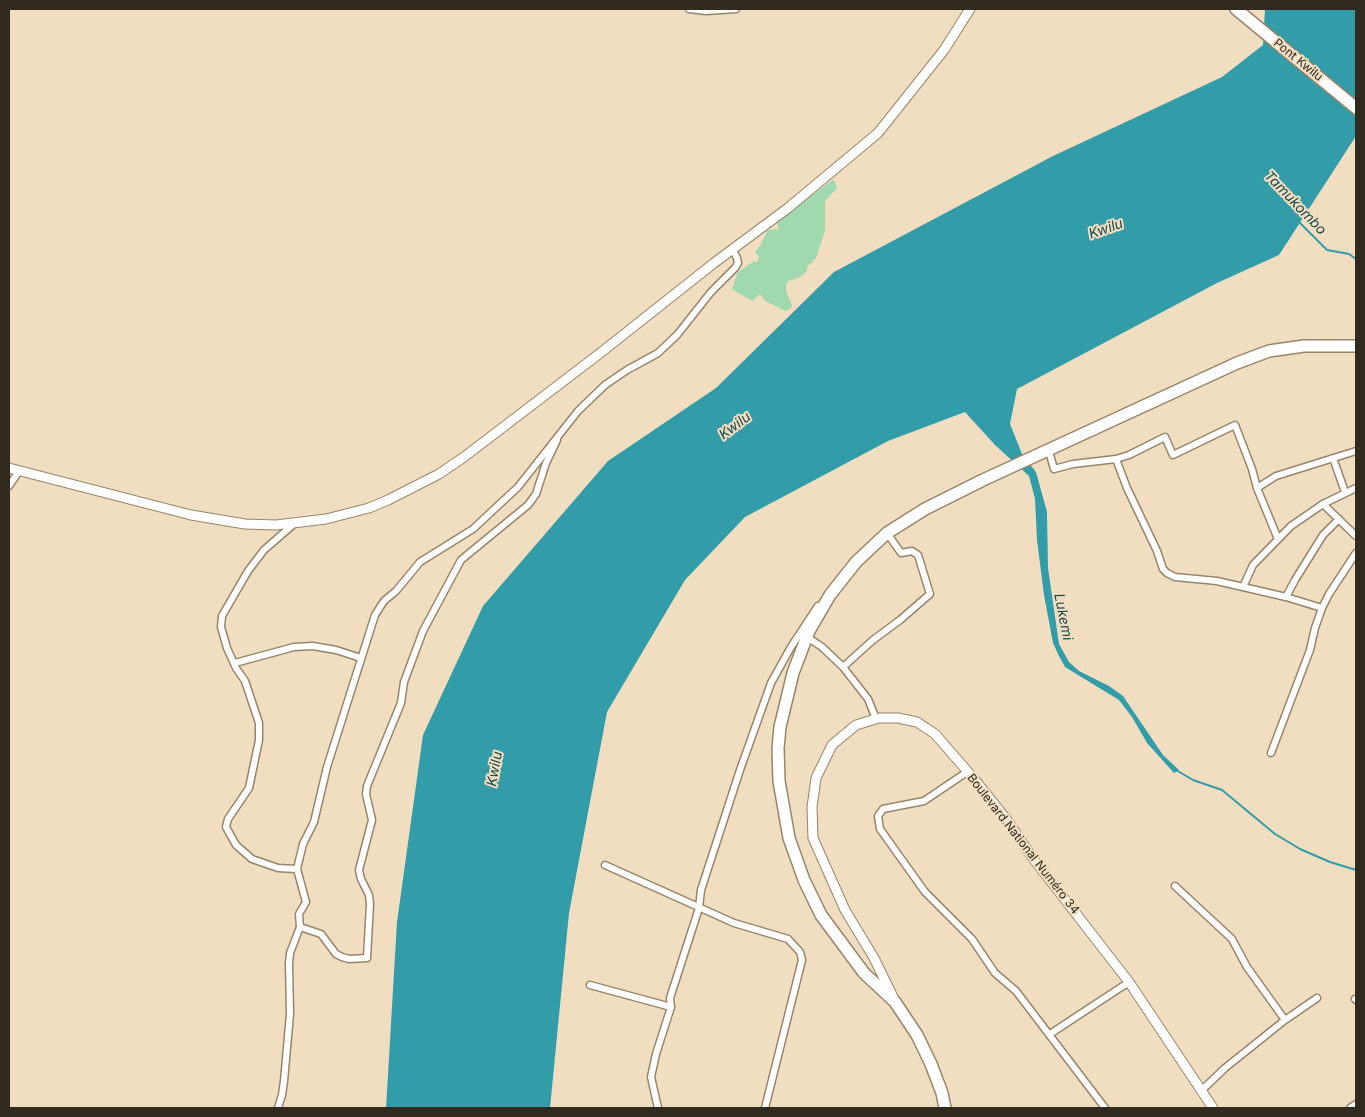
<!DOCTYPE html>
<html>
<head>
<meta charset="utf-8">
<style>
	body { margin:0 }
	#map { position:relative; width:1365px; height:1117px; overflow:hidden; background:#f1dec1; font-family:Inter,sans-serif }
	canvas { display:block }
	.frame { position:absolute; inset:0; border:10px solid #312a1e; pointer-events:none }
</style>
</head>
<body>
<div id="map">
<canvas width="1365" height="1117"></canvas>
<div class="frame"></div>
</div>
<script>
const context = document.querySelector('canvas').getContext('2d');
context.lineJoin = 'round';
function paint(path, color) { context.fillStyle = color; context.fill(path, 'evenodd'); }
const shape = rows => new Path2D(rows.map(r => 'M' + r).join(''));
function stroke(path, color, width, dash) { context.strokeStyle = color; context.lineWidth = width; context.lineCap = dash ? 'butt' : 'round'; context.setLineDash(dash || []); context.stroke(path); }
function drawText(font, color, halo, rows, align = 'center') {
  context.font = font + ' Inter,sans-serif'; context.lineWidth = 4; context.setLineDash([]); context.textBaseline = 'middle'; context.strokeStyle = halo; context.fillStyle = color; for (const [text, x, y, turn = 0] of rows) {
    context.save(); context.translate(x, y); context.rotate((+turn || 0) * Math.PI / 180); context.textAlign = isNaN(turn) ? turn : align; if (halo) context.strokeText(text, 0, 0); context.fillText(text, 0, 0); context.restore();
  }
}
const green = shape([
	[833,180,835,181,837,188,825,201,825,231,816,258,807,267,807,271,804,274,798,278,788,281,786,285,786,291,792,305,790,309,785,311,765,301,760,294,752,301,732,289,738,272,754,261,756,262,758,261,759,257,755,252,760,246,768,230,779,229,777,223,780,218]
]);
const water = shape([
	[1265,9,1356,9,1356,136,1279,255,1217,283,1017,389,1010,424,1022,454,1036,472,1047,512,1048,568,1059,644,1069,662,1079,671,1109,686,1123,696,1163,755,1179,770,1174,773,1147,743,1132,717,1119,700,1065,667,1059,656,1053,643,1044,595,1037,540,1035,499,1029,476,995,445,965,412,888,441,745,517,685,580,607,712,569,913,550,1108,386,1108,397,922,423,735,483,606,608,461,716,388,834,272,1053,156,1222,77,1263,45]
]);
const stream = shape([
	[1298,221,1327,250,1349,254,1356,259],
	[1176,770,1193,780,1222,790,1275,834,1300,849,1330,862,1356,870]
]);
const street = shape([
	[689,9,706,11,736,9],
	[1049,451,1054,469,1073,464,1116,459,1129,455,1165,437,1173,455,1235,425,1252,469,1257,488,1278,539],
	[1333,458,1345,492],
	[1116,459,1127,488,1157,551,1163,569,1167,573,1175,577,1217,581,1243,587,1286,597,1322,608],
	[9,486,19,471],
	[1257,488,1276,476,1356,451],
	[1323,504,1356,536],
	[295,523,264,550,248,571,222,616,221,627,227,648,236,668,245,681,259,723,259,740,249,788,228,819,226,827,236,845,252,859,278,868,297,869],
	[1243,587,1253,565,1291,526,1323,504,1356,488],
	[1286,597,1295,580,1323,535,1339,519],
	[807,637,822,647,843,667,868,699,876,719],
	[235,663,294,647,313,646,336,650,361,658],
	[843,667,873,640,900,620,930,594,918,555,912,551,901,553,887,533],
	[1271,753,1310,650,1315,628,1322,608,1329,594,1356,553],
	[967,772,924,801,883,809,878,816,880,829,925,892,972,939,995,973,1016,991,1105,1108],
	[605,865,734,923,788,939,800,952,802,960,765,1108],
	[1175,886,1232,939,1247,967,1285,1020],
	[300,927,321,934,336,954,342,957,349,959,367,958,370,904,369,895,361,879,359,870,372,820,366,794,367,786,401,703,404,682,423,631,461,560,528,505,536,494,546,463,557,440],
	[590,985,671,1007],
	[1355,999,1356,1000],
	[1050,1034,1129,982],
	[1201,1091,1225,1068,1285,1020,1317,998],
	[278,1108,282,1095,284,1081,290,1014,289,963,290,953,300,927,299,914,306,902,297,869,303,844,314,822,327,767,375,615,384,601,396,591,420,562,473,529,518,487,578,411,605,385,627,370,658,353,677,335,711,292,735,268,738,263,737,258,733,250],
	[658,1108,651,1077,656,1054,671,1007,670,998,699,908,701,890,740,770,771,683,791,647,818,606],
	[1350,1108,1356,1104]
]);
const secondary = shape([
	[9,468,191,515,245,524,276,525,326,519,369,508,388,500,439,474,464,457,599,354,714,263,788,208,878,133,944,50,970,9],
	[893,997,874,958,845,910,813,838,812,807,816,778,832,745,856,725,879,718,898,718,917,722,935,734,975,780,1007,820,1032,857,1129,982,1213,1108]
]);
const highway = shape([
	[1236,9,1356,108],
	[945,1108,942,1093,931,1064,917,1035,895,1002,864,973,821,915,804,880,789,838,779,781,778,748,780,727,793,673,809,631,830,595,856,562,887,533,925,509,983,480,1237,363,1269,351,1304,346,1356,346]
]);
const streetNames = [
	["Pont Kwilu",1298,60,39],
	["Boulevard National Numéro 34",1023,844,52]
];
const waterNames = [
	["Tamukombo",1295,203,46],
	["Kwilu",1106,229,-19],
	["Kwilu",735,426,-37],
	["Lukemi",1063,617,79],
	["Kwilu",495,769,-80]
];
paint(green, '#a1d9ae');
paint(water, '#329da8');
stroke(stream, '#329da8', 2);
stroke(street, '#96856a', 9);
stroke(secondary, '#96856a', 11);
stroke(highway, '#96856a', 14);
stroke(street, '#fff', 6);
stroke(secondary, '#fff', 9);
stroke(highway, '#fff', 11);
drawText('12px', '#312a1e', '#f1dec1', streetNames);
drawText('italic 14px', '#1a484d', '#f1dec1', waterNames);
</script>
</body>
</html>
